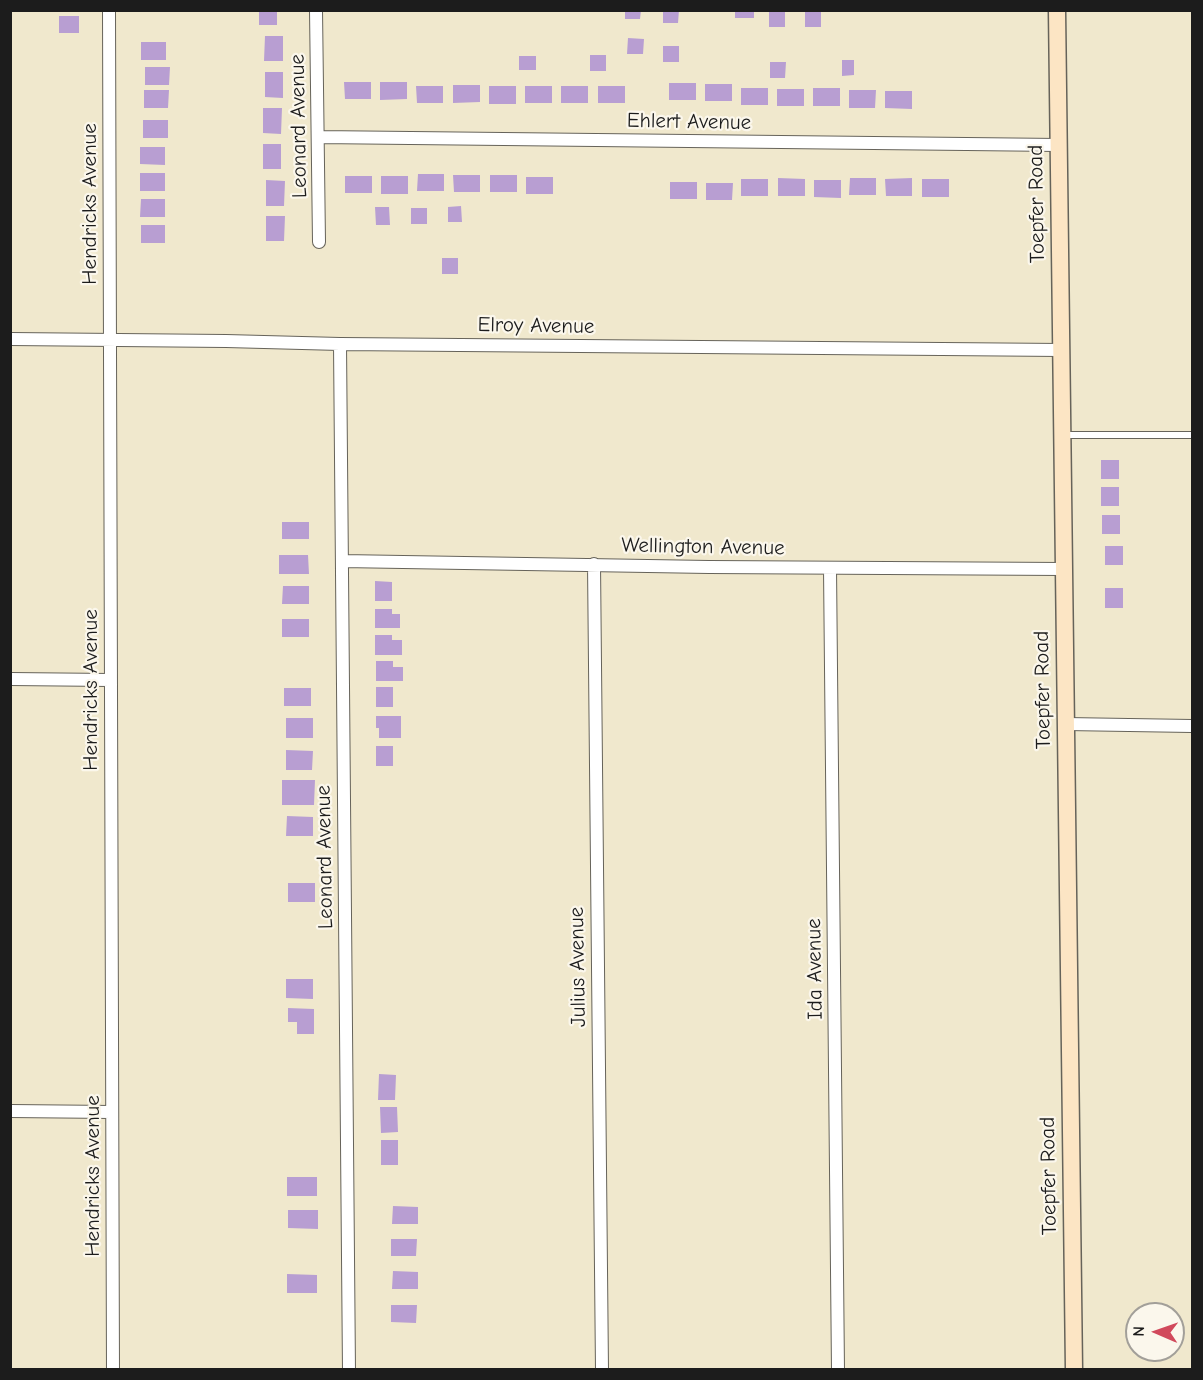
<!DOCTYPE html>
<html>
<head>
<meta charset="utf-8">
<style>
	body { margin:0 }
	#map { position:relative; width:1203px; height:1380px; overflow:hidden; background:#f0e8cd; font-family:"Comic Neue",sans-serif }
	canvas { display:block }
	.frame { position:absolute; inset:0; border:12px solid #1c1c1c; pointer-events:none }
	.north { position:absolute; left:1125px; top:1302px; width:60px; height:60px; box-sizing:border-box; background:#fbf7ec; border:2px solid #a29f99; border-radius:50%; rotate:272deg; font-size:16px; font-weight:700; line-height:24px; text-align:center; color:#1c1c1c }
	.north::after { content:''; display:block; margin:auto; width:21px; height:27px; background:#d1495b; clip-path:polygon(50% 0,100% 100%,50% 72%,0 100%) }
</style>
</head>
<body>
<div id="map">
<canvas width="1203" height="1380"></canvas>
<div class="frame"></div>
<div class="north">N</div>
</div>
<script>
const context = document.querySelector('canvas').getContext('2d');
context.lineJoin = 'round';
function paint(path, color) { context.fillStyle = color; context.fill(path, 'evenodd'); }
const shape = rows => new Path2D(rows.map(r => 'M' + r).join(''));
function stroke(path, color, width, dash) { context.strokeStyle = color; context.lineWidth = width; context.lineCap = dash ? 'butt' : 'round'; context.setLineDash(dash || []); context.stroke(path); }
function drawText(font, color, halo, rows, align = 'center') {
  context.font = font + ' "Comic Neue",sans-serif'; context.lineWidth = 4.5; context.setLineDash([]); context.textBaseline = 'middle'; context.strokeStyle = halo; context.fillStyle = color; for (const [text, x, y, turn = 0] of rows) {
    context.save(); context.translate(x, y); context.rotate((+turn || 0) * Math.PI / 180); context.textAlign = isNaN(turn) ? turn : align; if (halo) context.strokeText(text, 0, 0); context.fillText(text, 0, 0); context.restore();
  }
}
const building = shape([
	[259,10,277,10,277,25,259,25],
	[625,10,641,10,640,19,625,19],
	[663,10,679,10,678,23,663,23],
	[735,10,754,10,754,18,735,18],
	[769,11,785,11,785,27,769,27],
	[805,11,821,11,821,27,805,27],
	[59,16,79,16,79,33,59,33],
	[265,36,283,36,283,61,264,61],
	[628,38,644,39,643,54,627,54],
	[141,42,166,42,166,60,141,60],
	[663,46,679,46,679,62,663,62],
	[590,55,606,55,606,71,590,71],
	[519,56,536,56,536,70,519,70],
	[842,60,854,60,854,75,842,76],
	[770,62,786,62,785,78,770,78],
	[145,67,170,67,169,85,145,85],
	[265,72,283,72,283,98,265,97],
	[344,82,371,82,371,99,345,99],
	[380,82,407,82,407,99,380,100],
	[669,83,696,83,696,100,669,100],
	[705,84,732,84,732,101,705,101],
	[453,85,480,85,480,102,453,103],
	[416,86,443,86,443,103,417,103],
	[489,86,516,86,516,104,489,104],
	[525,86,552,86,552,103,525,103],
	[561,86,588,86,588,103,561,103],
	[598,86,625,86,625,103,598,103],
	[741,88,768,88,768,105,741,105],
	[813,88,840,88,840,106,813,106],
	[777,89,804,89,804,106,777,106],
	[144,90,169,90,168,108,144,108],
	[849,90,876,90,875,108,849,108],
	[885,91,912,91,912,109,885,108],
	[263,108,282,108,281,134,263,133],
	[143,120,168,120,168,138,143,138],
	[263,144,281,144,281,169,263,169],
	[140,147,165,147,165,165,140,164],
	[140,173,165,173,165,191,140,191],
	[418,174,444,174,444,191,417,191],
	[453,175,480,175,480,192,454,192],
	[490,175,517,175,517,192,490,192],
	[345,176,372,176,372,193,345,193],
	[381,176,408,176,408,194,381,194],
	[526,177,553,177,553,194,526,194],
	[778,178,805,179,805,196,778,196],
	[850,178,876,178,876,195,849,195],
	[912,178,912,196,886,196,885,179],
	[741,179,768,179,768,196,741,196],
	[922,179,949,179,949,197,922,197],
	[266,180,285,181,284,206,266,206],
	[814,180,841,180,841,198,814,197],
	[670,182,697,182,697,199,670,199],
	[706,183,733,183,732,200,706,200],
	[141,199,165,199,165,217,140,217],
	[461,206,462,222,448,222,448,207],
	[375,207,389,207,390,225,376,225],
	[411,208,427,208,427,224,411,224],
	[266,216,285,216,284,241,266,241],
	[141,225,165,225,165,243,141,243],
	[442,258,458,258,458,274,442,274],
	[1101,460,1119,460,1119,479,1101,479],
	[1101,487,1119,487,1119,506,1101,506],
	[1102,515,1120,515,1120,534,1102,534],
	[282,522,309,522,309,539,282,539],
	[1105,546,1123,546,1123,565,1105,565],
	[279,555,308,555,309,574,279,574],
	[375,581,392,582,392,601,375,601],
	[283,586,309,586,309,604,282,604],
	[1105,588,1123,588,1123,608,1105,608],
	[375,609,392,609,392,614,400,614,400,628,375,628],
	[282,619,309,619,309,637,282,637],
	[375,635,392,635,392,640,402,640,402,655,375,655],
	[376,661,393,661,393,667,403,667,403,681,376,681],
	[376,687,393,687,393,707,376,707],
	[284,688,311,688,311,706,284,706],
	[376,716,401,716,401,738,379,738,379,728,376,728],
	[286,718,313,718,313,738,286,738],
	[376,746,393,746,393,766,376,766],
	[286,750,313,751,312,770,286,770],
	[282,780,315,780,314,805,282,805],
	[287,816,313,817,313,836,286,836],
	[288,883,315,883,315,902,288,902],
	[286,979,313,979,313,999,286,998],
	[288,1008,314,1009,314,1034,297,1034,297,1022,288,1022],
	[379,1074,396,1075,395,1100,378,1100],
	[380,1107,397,1107,398,1132,381,1133],
	[381,1140,398,1140,398,1165,381,1165],
	[287,1177,317,1177,317,1196,287,1196],
	[393,1206,418,1207,418,1224,392,1224],
	[288,1210,318,1210,318,1229,288,1228],
	[391,1239,417,1239,416,1256,391,1256],
	[393,1271,418,1272,418,1289,392,1289],
	[287,1274,317,1275,317,1293,287,1293],
	[391,1305,417,1305,416,1323,391,1322]
]);
const lane = shape([
	[1064,435,1192,435]
]);
const street = shape([
	[109,10,113,1370],
	[316,10,319,242],
	[318,137,1059,145],
	[10,339,226,341,340,344,1062,350],
	[340,344,349,1370],
	[342,561,709,567,1064,569],
	[594,564,602,1370],
	[830,568,838,1370],
	[10,679,111,680],
	[1066,724,1192,726],
	[10,1111,112,1112]
]);
const secondary = shape([
	[1057,10,1074,1370]
]);
const streetNames = [
	["Ehlert Avenue",689,122,1],
	["Leonard Avenue",299,126,-91],
	["Hendricks Avenue",90,204,-90],
	["Toepfer Road",1037,204,-91],
	["Elroy Avenue",536,326,1],
	["Wellington Avenue",703,547,1],
	["Hendricks Avenue",91,690,-90],
	["Toepfer Road",1043,690,-91],
	["Leonard Avenue",325,857,-91],
	["Julius Avenue",578,967,-91],
	["Ida Avenue",815,969,-91],
	["Hendricks Avenue",93,1176,-90],
	["Toepfer Road",1049,1176,-91]
];
paint(building, '#b89ed2');
stroke(lane, '#66635a', 8);
stroke(street, '#66635a', 14);
stroke(secondary, '#66635a', 19);
stroke(lane, '#fff', 6);
stroke(street, '#fff', 12);
stroke(secondary, '#fce5c4', 16);
drawText('21px', '#1c1c1c', '#fbf7ec', streetNames);
</script>
</body>
</html>
